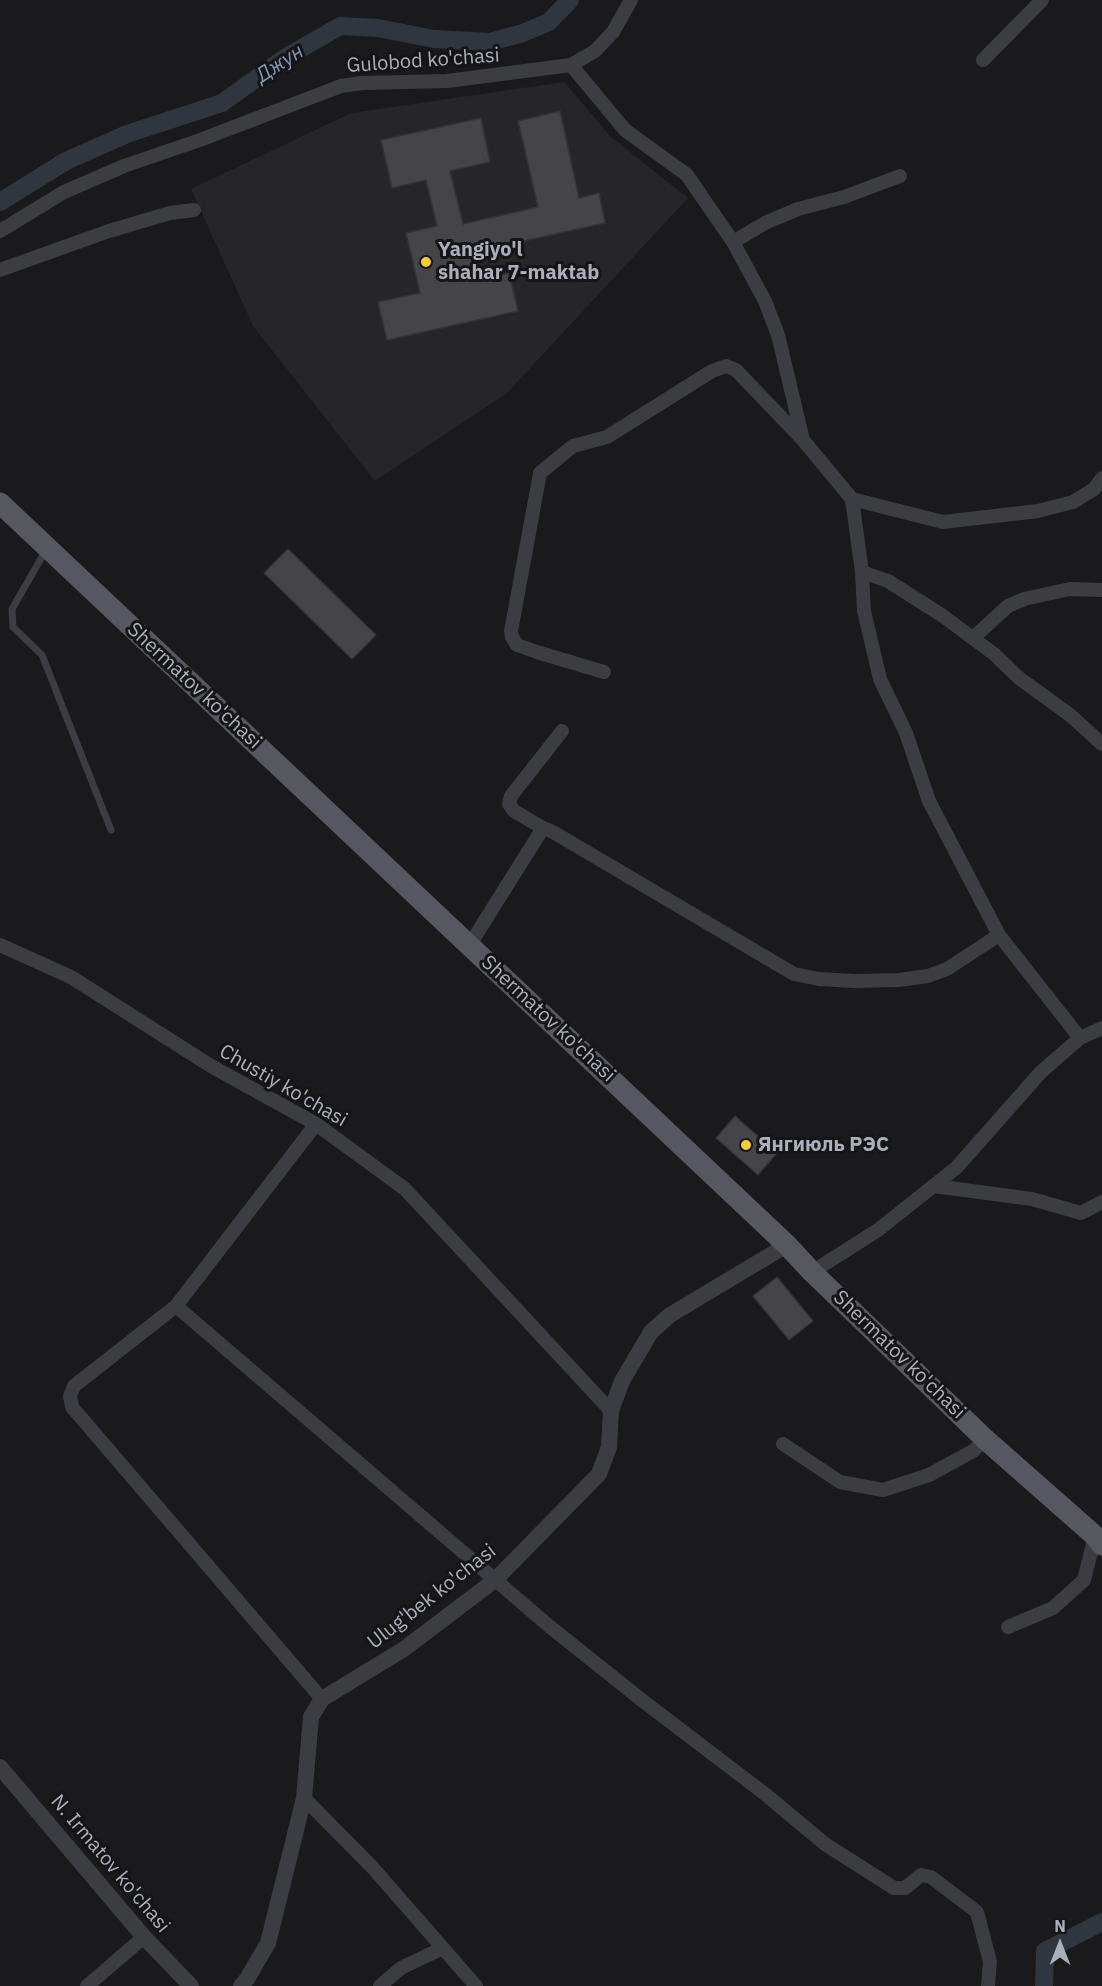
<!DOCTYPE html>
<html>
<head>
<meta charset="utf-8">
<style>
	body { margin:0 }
	#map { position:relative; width:1102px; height:1986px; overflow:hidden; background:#1a191c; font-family:"IBM Plex Sans",sans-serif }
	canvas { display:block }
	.north { position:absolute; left:1030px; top:1914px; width:60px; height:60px; -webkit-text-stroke:4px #151417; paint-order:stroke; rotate:0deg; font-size:16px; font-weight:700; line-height:24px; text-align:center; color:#abafbc }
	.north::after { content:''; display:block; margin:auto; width:21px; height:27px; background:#abafbc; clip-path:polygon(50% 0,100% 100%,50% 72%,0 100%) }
</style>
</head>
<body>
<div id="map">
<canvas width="1102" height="1986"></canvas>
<div class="north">N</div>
</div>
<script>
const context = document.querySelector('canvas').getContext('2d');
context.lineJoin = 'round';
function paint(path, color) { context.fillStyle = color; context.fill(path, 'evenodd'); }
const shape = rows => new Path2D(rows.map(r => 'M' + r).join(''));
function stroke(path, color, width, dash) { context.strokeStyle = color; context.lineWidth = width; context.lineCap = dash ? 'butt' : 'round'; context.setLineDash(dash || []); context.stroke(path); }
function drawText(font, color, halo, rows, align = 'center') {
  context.font = font + ' "IBM Plex Sans",sans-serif'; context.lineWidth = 6; context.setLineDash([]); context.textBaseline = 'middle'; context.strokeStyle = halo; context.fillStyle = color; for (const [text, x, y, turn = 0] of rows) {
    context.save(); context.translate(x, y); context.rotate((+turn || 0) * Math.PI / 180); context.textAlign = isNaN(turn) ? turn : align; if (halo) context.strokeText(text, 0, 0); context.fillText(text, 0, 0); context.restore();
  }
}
const built = shape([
	[564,82,611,137,688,198,506,394,375,481,253,326,191,189,351,113]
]);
const canal = shape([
	[0,202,66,161,127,134,222,103,283,59,340,26,378,28,434,39,490,42,523,33,549,22,570,0],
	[1044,1986,1045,1951,1102,1922]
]);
const building = shape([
	[560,111,579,198,599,193,605,223,470,253,477,280,509,273,518,311,387,340,378,302,420,293,406,233,437,226,426,180,392,188,381,140,481,118,490,162,450,171,463,224,538,207,518,121,560,111],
	[288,549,376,635,352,659,264,573,288,549],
	[735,1116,777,1153,758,1175,716,1138,735,1116],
	[777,1277,813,1321,789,1340,753,1296,777,1277]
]);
const service = shape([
	[46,550,12,609,13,627,42,655,111,830]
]);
const minor = shape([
	[983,60,1042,0],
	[571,65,625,130,687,175,733,242,765,301,778,335,803,440,852,499,862,572,864,611,880,679,906,733,929,801,999,935,1080,1038],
	[0,231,64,192,124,166,200,140,341,86,362,83,447,81,571,65,595,51,613,32,631,0],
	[733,242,765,223,798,209,844,197,900,176],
	[0,270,109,231,170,213,194,210],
	[852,499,943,522,1038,511,1073,502,1094,489,1102,478],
	[862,572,888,581,943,616,994,654,1019,678,1070,715,1102,744],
	[973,638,1008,606,1024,599,1070,589,1102,590],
	[604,672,540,653,517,645,512,637,511,631,540,473,573,446,607,437,712,371,726,366,736,370,803,440],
	[562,731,511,796,509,804,514,811,543,828,553,832,794,974,819,979,854,981,899,980,928,976,947,969,999,935],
	[0,945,71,977,211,1066,316,1124,405,1189,611,1411],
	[469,946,543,828],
	[316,1124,176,1306,74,1386,70,1396,72,1407,322,1699],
	[934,1186,1032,1199,1081,1213,1102,1202],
	[812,1272,878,1230,956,1168,1041,1072,1080,1038,1102,1028],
	[176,1306,549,1626,643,1701,765,1794,825,1844,894,1888,905,1888,921,1875,931,1877,977,1912,990,1962,988,1986],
	[783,1444,840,1482,883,1490,929,1475,973,1451,985,1439],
	[1008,1627,1053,1608,1084,1580,1095,1536],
	[304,1798,373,1868,476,1986],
	[87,1986,144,1937],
	[380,1986,401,1968,443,1948]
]);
const tertiary = shape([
	[0,1767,144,1937,191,1986],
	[241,1986,247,1979,268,1943,304,1798,311,1717,322,1699,404,1649,495,1580,599,1474,609,1447,611,1411,622,1381,651,1332,670,1315,787,1245]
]);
const primary = shape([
	[0,503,787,1245,812,1272,985,1439,1095,1536,1102,1545]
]);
const markers = [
	[426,262,6,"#f7cd36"],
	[746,1145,6,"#f7cd36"]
];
const streetNames = [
	["Gulobod ko'chasi",423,61,-4],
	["Shermatov ko'chasi",194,686,43],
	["Shermatov ko'chasi",548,1019,43],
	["Chustiy ko'chasi",283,1086,30],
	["Shermatov ko'chasi",899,1355,44],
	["Ulug'bek ko'chasi",432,1597,-38],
	["N. Irmatov ko'chasi",110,1864,50]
];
const poiNames = [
	["Yangiyo'l",438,250],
	["shahar 7-maktab",438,273],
	["Янгиюль РЭС",758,1145]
];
const waterNames = [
	["Джун",280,64,-33]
];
paint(built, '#262529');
stroke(canal, '#2f3640', 18);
paint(building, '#444449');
stroke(building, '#343338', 1.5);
stroke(service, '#3c3c43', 7);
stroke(minor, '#3c3c43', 14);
stroke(tertiary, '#3c3c43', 16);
stroke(primary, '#565760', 21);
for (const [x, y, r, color] of markers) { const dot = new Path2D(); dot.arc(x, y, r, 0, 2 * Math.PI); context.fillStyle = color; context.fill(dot); stroke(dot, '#151417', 2); }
drawText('20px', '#abafbc', '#151417', streetNames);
drawText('bold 20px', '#abafbc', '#151417', poiNames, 'left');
drawText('italic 21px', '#8298b7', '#151417', waterNames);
</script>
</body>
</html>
